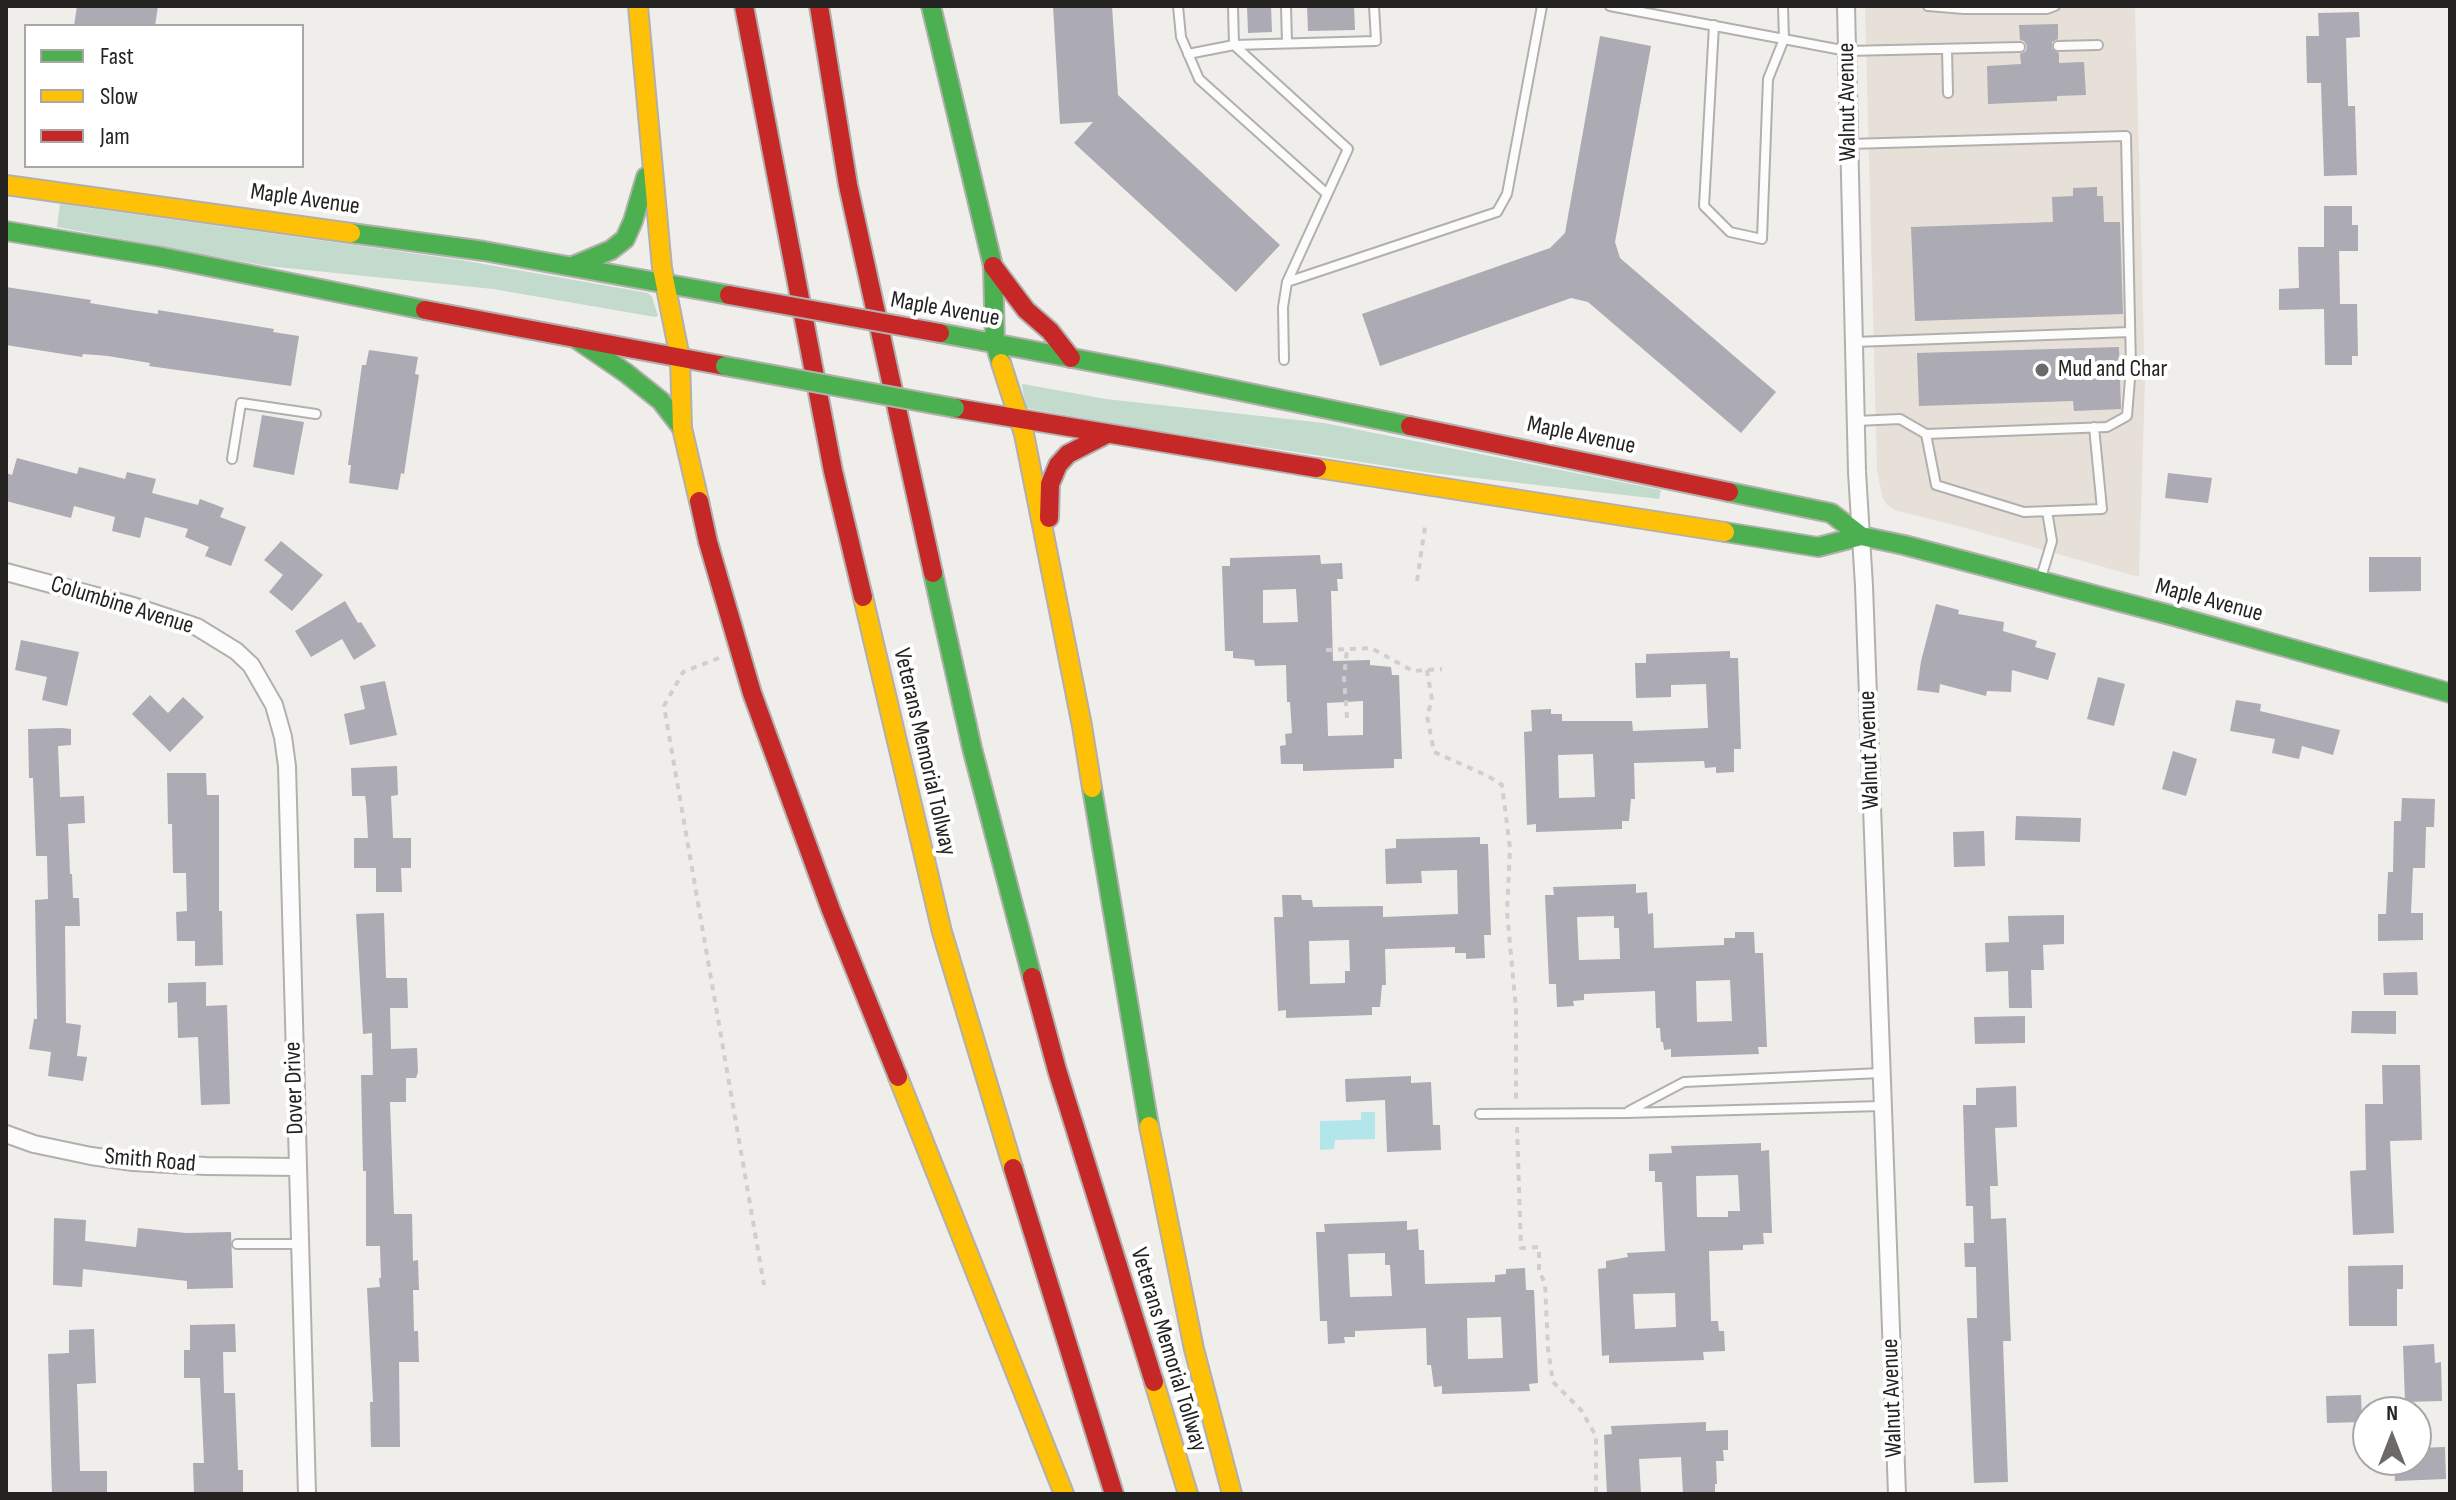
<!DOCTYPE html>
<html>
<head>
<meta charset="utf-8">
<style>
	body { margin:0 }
	#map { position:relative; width:2456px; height:1500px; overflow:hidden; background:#f0eeeb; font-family:"Sofia Sans Condensed",sans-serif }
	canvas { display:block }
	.frame { position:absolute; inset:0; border:8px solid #252321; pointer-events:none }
	.legend { position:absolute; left:24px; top:24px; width:280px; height:144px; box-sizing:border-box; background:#fff; border:2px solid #a8a7a6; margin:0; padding:10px 14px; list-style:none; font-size:24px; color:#252321 }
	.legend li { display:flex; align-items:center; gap:16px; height:40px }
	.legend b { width:40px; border:2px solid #a8a7a6 }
	.north { position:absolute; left:2352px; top:1396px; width:80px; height:80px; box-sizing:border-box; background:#fff; border:2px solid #a8a7a6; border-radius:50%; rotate:0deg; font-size:22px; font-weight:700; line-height:32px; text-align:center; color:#252321 }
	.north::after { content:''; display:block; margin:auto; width:28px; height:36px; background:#6c6a68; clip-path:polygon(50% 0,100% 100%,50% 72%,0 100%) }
</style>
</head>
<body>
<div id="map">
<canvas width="2456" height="1500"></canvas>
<div class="frame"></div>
<ul class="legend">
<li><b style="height:10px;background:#4caf50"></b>Fast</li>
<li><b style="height:10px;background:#ffc107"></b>Slow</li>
<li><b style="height:10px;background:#c62828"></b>Jam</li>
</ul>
<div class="north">N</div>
</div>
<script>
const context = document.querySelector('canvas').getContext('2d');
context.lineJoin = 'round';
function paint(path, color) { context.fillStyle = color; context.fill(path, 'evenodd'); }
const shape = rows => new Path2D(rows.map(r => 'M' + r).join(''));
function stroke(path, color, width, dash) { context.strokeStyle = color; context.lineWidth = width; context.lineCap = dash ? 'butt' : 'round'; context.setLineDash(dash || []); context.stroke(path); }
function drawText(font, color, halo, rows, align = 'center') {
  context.font = font + ' "Sofia Sans Condensed",sans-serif'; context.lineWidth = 8; context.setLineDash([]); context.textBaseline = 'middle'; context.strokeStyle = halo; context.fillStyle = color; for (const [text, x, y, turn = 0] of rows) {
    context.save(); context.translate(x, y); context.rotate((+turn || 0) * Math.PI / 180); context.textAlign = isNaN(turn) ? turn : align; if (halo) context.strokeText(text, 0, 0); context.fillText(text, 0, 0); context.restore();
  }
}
const built = shape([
	[1865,6,2135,6,2145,382,2139,577,1962,527,1897,511,1887,505,1882,496,1877,470]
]);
const green = shape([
	[60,204,461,260,648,293,652,297,658,316,655,317,493,289,267,266,57,227],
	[1023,384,1106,399,1324,423,1661,490,1659,499,1432,473,1134,427,1026,408,1022,385]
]);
const water = shape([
	[1361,1112,1375,1112,1375,1139,1335,1140,1334,1149,1320,1150,1320,1121,1361,1120]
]);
const building = shape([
	[77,6,158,6,155,26,74,26],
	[1053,6,1112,6,1118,95,1280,245,1236,292,1074,143,1093,122,1060,124],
	[1247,6,1271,6,1272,32,1248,33],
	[1307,6,1354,6,1355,30,1308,31],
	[2359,12,2360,37,2346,38,2348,106,2355,106,2357,175,2324,176,2321,83,2307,83,2306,36,2319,36,2318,13],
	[2058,24,2058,39,2052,42,2052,49,2059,53,2059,63,2084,62,2086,95,2057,96,2057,101,1988,104,1987,66,2021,64,2020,54,2026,51,2027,46,2024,41,2020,40,2019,25],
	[1600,36,1651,46,1615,242,1620,258,1776,392,1741,433,1588,302,1571,298,1380,366,1362,314,1550,248,1565,233],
	[2097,187,2097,196,2103,196,2104,222,2120,222,2123,314,1915,321,1911,227,2053,222,2052,197,2073,196,2073,188],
	[2324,206,2352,206,2352,225,2358,225,2358,251,2339,251,2340,304,2357,304,2358,356,2352,356,2352,365,2325,365,2324,309,2279,310,2279,289,2299,288,2298,247,2324,247],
	[6,287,91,300,90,303,132,310,158,314,158,310,274,329,273,332,299,336,291,386,149,366,150,363,108,356,83,354,82,357,6,345],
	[2119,347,2121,409,2074,411,2073,401,1919,406,1917,353],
	[369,350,418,357,415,374,419,375,404,474,401,473,398,490,349,483,351,465,348,465,362,365,366,365],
	[262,415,304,422,294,475,253,467],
	[17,458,77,474,79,467,125,479,127,472,156,479,152,493,198,505,200,499,224,508,220,517,246,527,231,566,205,556,209,547,185,537,188,529,145,517,140,538,112,531,115,517,74,506,71,518,6,501,6,473,12,475],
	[2168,473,2212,478,2208,503,2165,498],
	[281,541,323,575,292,611,269,592,283,575,264,560],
	[1320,555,1321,564,1342,563,1343,579,1337,579,1338,591,1331,591,1333,661,1370,660,1370,665,1391,667,1392,675,1399,675,1402,759,1394,759,1394,768,1303,771,1303,764,1281,764,1280,746,1286,745,1285,734,1292,733,1290,702,1287,702,1286,665,1255,666,1254,660,1233,658,1233,651,1225,651,1222,566,1230,566,1230,558],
	[1296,589,1298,622,1263,623,1263,590],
	[1363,701,1363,735,1328,736,1327,703],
	[2369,557,2421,557,2421,591,2369,592],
	[345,601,358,623,361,622,376,646,354,660,342,639,311,657,295,631],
	[1936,604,1959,610,1958,614,2004,622,2003,631,2037,641,2035,647,2056,653,2048,680,2012,670,2011,692,1987,691,1986,696,1940,684,1939,693,1917,690,1921,661],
	[21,640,79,652,67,706,42,700,47,677,15,670],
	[1730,651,1730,658,1738,658,1741,749,1734,749,1734,772,1716,773,1716,767,1705,768,1704,761,1634,763,1635,799,1631,799,1629,821,1622,821,1622,829,1536,832,1536,824,1527,825,1524,732,1532,731,1531,710,1551,709,1551,714,1562,714,1562,721,1632,721,1633,731,1708,728,1706,684,1671,685,1671,697,1636,698,1635,663,1646,663,1646,654],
	[1593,754,1595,797,1559,798,1558,755],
	[2098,677,2125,684,2114,726,2087,719],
	[385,681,397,735,350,745,344,714,365,709,360,686],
	[150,695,168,713,183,697,204,717,170,752,132,714],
	[2236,700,2261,704,2260,711,2340,730,2333,755,2302,746,2299,759,2272,753,2275,739,2230,731],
	[62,728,71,729,71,745,58,746,60,797,84,796,85,823,68,824,70,874,72,874,73,898,79,898,80,926,65,926,66,1023,81,1025,77,1056,87,1057,83,1081,48,1076,51,1052,29,1049,34,1019,37,1019,35,900,48,899,47,856,36,856,33,778,29,778,28,729],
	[2173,751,2197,759,2186,796,2162,789],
	[397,766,398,795,391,796,393,838,411,838,411,868,401,868,402,892,376,892,376,868,354,868,354,838,368,838,366,803,365,796,352,796,351,768],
	[167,773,206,773,207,795,219,795,219,911,222,911,223,965,195,966,195,941,177,941,176,912,187,911,186,873,173,873,172,824,168,824],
	[2402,798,2435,799,2434,827,2426,827,2425,868,2413,868,2411,913,2423,913,2423,940,2378,941,2378,914,2386,914,2388,872,2393,872,2394,821,2401,821],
	[2016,816,2081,818,2080,842,2015,840],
	[1984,831,1985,866,1954,867,1953,832],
	[1480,837,1480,844,1488,844,1491,935,1484,935,1485,958,1466,959,1466,953,1455,953,1455,947,1385,949,1386,985,1382,985,1380,1007,1372,1007,1372,1015,1286,1018,1286,1010,1278,1011,1274,917,1283,917,1282,895,1301,895,1302,900,1312,900,1313,907,1383,906,1383,917,1458,914,1457,870,1421,871,1422,883,1386,884,1385,849,1396,848,1396,839],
	[1349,940,1350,971,1345,971,1345,983,1310,984,1309,941],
	[1636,884,1636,893,1647,892,1648,914,1653,913,1654,948,1724,945,1724,938,1735,938,1735,932,1754,932,1755,953,1763,953,1767,1047,1758,1047,1759,1054,1671,1057,1671,1049,1664,1050,1663,1042,1661,1042,1660,1028,1656,1028,1655,991,1584,994,1584,1000,1573,1001,1574,1006,1557,1007,1556,984,1549,984,1545,895,1554,895,1553,887],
	[1614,916,1614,928,1619,928,1620,959,1579,960,1577,917],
	[1730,980,1732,1021,1697,1022,1696,981],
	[384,913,386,978,407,978,408,1008,390,1008,391,1049,417,1048,418,1072,416,1078,406,1078,406,1102,390,1102,394,1214,412,1214,413,1261,418,1260,419,1290,413,1290,414,1331,418,1331,419,1362,399,1362,400,1447,371,1447,370,1402,373,1402,367,1288,380,1287,379,1278,381,1278,380,1246,366,1246,366,1171,363,1171,361,1075,373,1075,372,1033,363,1034,356,914],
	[2064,915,2064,944,2043,945,2044,970,2031,970,2032,1008,2009,1008,2008,971,1986,972,1985,943,2009,942,2008,916],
	[2417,972,2418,995,2384,995,2383,973],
	[206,982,206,1006,227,1005,230,1104,201,1105,198,1037,178,1038,177,1002,168,1003,168,983],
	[2352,1011,2396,1011,2396,1034,2351,1033],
	[2025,1016,2025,1043,1975,1044,1974,1017],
	[2382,1065,2420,1065,2422,1140,2390,1141,2394,1233,2353,1235,2350,1171,2366,1170,2365,1104,2383,1104],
	[1411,1076,1411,1083,1431,1082,1433,1125,1440,1125,1441,1150,1387,1152,1385,1100,1346,1102,1345,1079],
	[2016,1086,2017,1127,1995,1128,1998,1186,1990,1186,1991,1219,2006,1218,2011,1341,2003,1341,2008,1482,1974,1483,1967,1318,1977,1318,1976,1267,1965,1267,1964,1243,1974,1243,1973,1206,1966,1206,1963,1105,1976,1105,1976,1088],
	[1761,1143,1761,1151,1769,1150,1772,1233,1763,1233,1764,1244,1743,1245,1743,1250,1709,1251,1711,1321,1718,1321,1719,1331,1724,1331,1725,1351,1703,1352,1704,1360,1609,1363,1609,1355,1602,1356,1598,1269,1606,1268,1606,1261,1628,1257,1627,1253,1665,1251,1662,1182,1655,1182,1655,1171,1649,1171,1649,1154,1672,1153,1671,1146],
	[1738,1175,1740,1211,1728,1211,1728,1217,1697,1217,1696,1176],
	[1675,1293,1676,1327,1635,1329,1633,1294],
	[54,1218,86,1220,85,1241,136,1247,138,1228,186,1233,231,1232,233,1288,187,1289,187,1281,83,1269,82,1287,53,1285],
	[1407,1221,1407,1230,1418,1229,1419,1250,1424,1250,1425,1284,1495,1282,1495,1275,1506,1274,1506,1269,1525,1268,1526,1290,1534,1290,1538,1383,1529,1384,1530,1391,1442,1394,1442,1386,1434,1387,1431,1365,1427,1365,1426,1328,1355,1331,1355,1337,1344,1337,1345,1343,1328,1344,1327,1321,1320,1321,1316,1232,1325,1232,1324,1224],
	[1385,1253,1385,1265,1390,1265,1392,1296,1350,1297,1348,1254],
	[1501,1317,1503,1358,1468,1359,1467,1318],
	[2403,1265,2403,1289,2397,1289,2397,1326,2349,1326,2348,1266],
	[235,1324,236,1352,223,1352,224,1393,235,1393,238,1470,243,1470,243,1494,194,1494,193,1463,204,1463,200,1378,184,1378,184,1350,190,1350,190,1325],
	[94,1329,96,1383,77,1384,80,1471,107,1471,107,1494,52,1494,48,1354,69,1353,69,1330],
	[2434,1344,2435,1363,2441,1362,2442,1401,2405,1402,2403,1346],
	[2361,1395,2362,1422,2327,1423,2326,1396],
	[1706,1422,1706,1431,1728,1430,1728,1450,1723,1450,1724,1461,1716,1461,1717,1484,1715,1484,1715,1494,1683,1494,1681,1457,1639,1459,1641,1494,1607,1494,1604,1435,1612,1434,1611,1426],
	[2445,1447,2446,1479,2395,1481,2394,1463,2416,1460,2416,1448]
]);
const path = shape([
	[1417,581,1425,527],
	[1326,650,1371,648,1413,671,1442,669],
	[719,658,683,672,664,706,764,1285],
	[1427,670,1432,700,1427,716,1434,752,1488,776,1502,785,1510,848,1507,912,1516,1009,1516,1102],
	[1347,718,1344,678,1347,649],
	[1517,1127,1521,1248,1539,1247,1539,1271,1545,1283,1548,1349,1553,1382,1581,1410,1596,1436,1596,1494]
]);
const lane = shape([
	[1178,6,1181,37,1199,79,1326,193],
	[1233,6,1234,45,1348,149,1287,282,1283,307,1284,360],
	[1286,6,1287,43],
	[1610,6,1847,51,2020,47],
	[1928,6,1964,9,2047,9,2055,6],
	[1714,25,1704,206,1730,232,1762,239,1768,79,1784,39,1783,6],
	[2058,46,2098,45],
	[1947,49,1948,93],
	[1188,54,1234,45,1376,41,1374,6],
	[1849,144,2126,136,2131,367,2127,416,2107,427,1926,434,1900,419,1856,421],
	[1287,282,1497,212,1507,194,1542,6],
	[1854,342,2130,332],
	[1926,434,1936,485,2024,512,2102,509,2094,427],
	[232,459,241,403,316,414],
	[2040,581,2052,541,2047,511],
	[1629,1111,1684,1082,1881,1073],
	[1480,1114,1626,1113,1882,1106],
	[237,1244,299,1244]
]);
const street = shape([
	[1846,6,1857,472,1864,586,1897,1494],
	[6,572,133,606,197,627,236,651,251,665,274,705,283,737,287,766,307,1494],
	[6,1134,34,1144,91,1156,133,1162,206,1166,297,1167]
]);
const fast = shape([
	[931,6,993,266,995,344,1001,363],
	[6,231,162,257,425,310],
	[351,233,484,251,729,295],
	[573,266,611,250,625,239,633,221,646,177],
	[940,333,1162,375,1410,426],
	[575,338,626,373,661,401,682,428],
	[1729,492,1831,513,1861,536],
	[1725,532,1818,547,1861,536,1904,545,2174,616,2450,693],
	[933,573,972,748,1032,977],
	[1092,788,1149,1126]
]);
const slow = shape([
	[638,6,662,268,680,358,682,428,699,501],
	[6,185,351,233],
	[1001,363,1024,434,1082,726,1092,788],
	[1317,468,1725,532],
	[863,597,942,932,1013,1168],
	[898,1077,1064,1494],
	[1149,1126,1194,1349,1232,1494],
	[1154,1382,1188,1494]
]);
const jam = shape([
	[744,6,833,471,863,597],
	[819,6,848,185,933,573],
	[993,266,1026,310,1050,331,1071,358],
	[425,310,725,366],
	[955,408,1317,468],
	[1410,426,1729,492],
	[699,501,708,542,752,693,831,910,898,1077],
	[1049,518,1050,484,1058,465,1068,454,1105,435],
	[1032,977,1057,1070,1154,1382],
	[1013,1168,1114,1494]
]);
const fastBridge = shape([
	[725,366,955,408]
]);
const jamBridge = shape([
	[729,295,940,333]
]);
const markers = [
	[2042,370,8,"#6c6a68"]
];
const streetNames = [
	["Walnut Avenue",1848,102,-91],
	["Maple Avenue",305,200,8],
	["Maple Avenue",945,310,10],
	["Maple Avenue",1581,436,12],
	["Maple Avenue",2209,601,15],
	["Columbine Avenue",122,606,17],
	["Walnut Avenue",1870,750,-92],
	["Veterans Memorial Tollway",924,752,77],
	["Dover Drive",295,1088,-92],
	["Smith Road",150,1161,5],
	["Veterans Memorial Tollway",1168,1350,73],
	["Walnut Avenue",1893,1398,-92]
];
const poiNames = [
	["Mud and Char",2058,370]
];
paint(built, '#e7e0d9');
paint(green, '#c2dbcd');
paint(water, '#b2e6ea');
paint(building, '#acaab2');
stroke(lane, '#b2b0ad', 12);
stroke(street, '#b2b0ad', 20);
stroke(fast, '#b2b0ad', 22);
stroke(slow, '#b2b0ad', 22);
stroke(jam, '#b2b0ad', 22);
stroke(path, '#d0cfce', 4, [6, 6]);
stroke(lane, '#fdfcfc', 8);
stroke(street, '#fdfcfc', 16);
stroke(fast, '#4caf50', 18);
stroke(slow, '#ffc107', 18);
stroke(jam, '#c62828', 18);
stroke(fastBridge, '#b2b0ad', 22, []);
stroke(jamBridge, '#b2b0ad', 22, []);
stroke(fastBridge, '#4caf50', 18);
stroke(jamBridge, '#c62828', 18);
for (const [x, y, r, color] of markers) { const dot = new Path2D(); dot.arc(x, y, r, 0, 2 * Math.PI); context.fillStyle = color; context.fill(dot); stroke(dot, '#fff', 3); }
drawText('24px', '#252321', '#fff', streetNames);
drawText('24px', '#252321', '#fff', poiNames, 'left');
</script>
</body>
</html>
